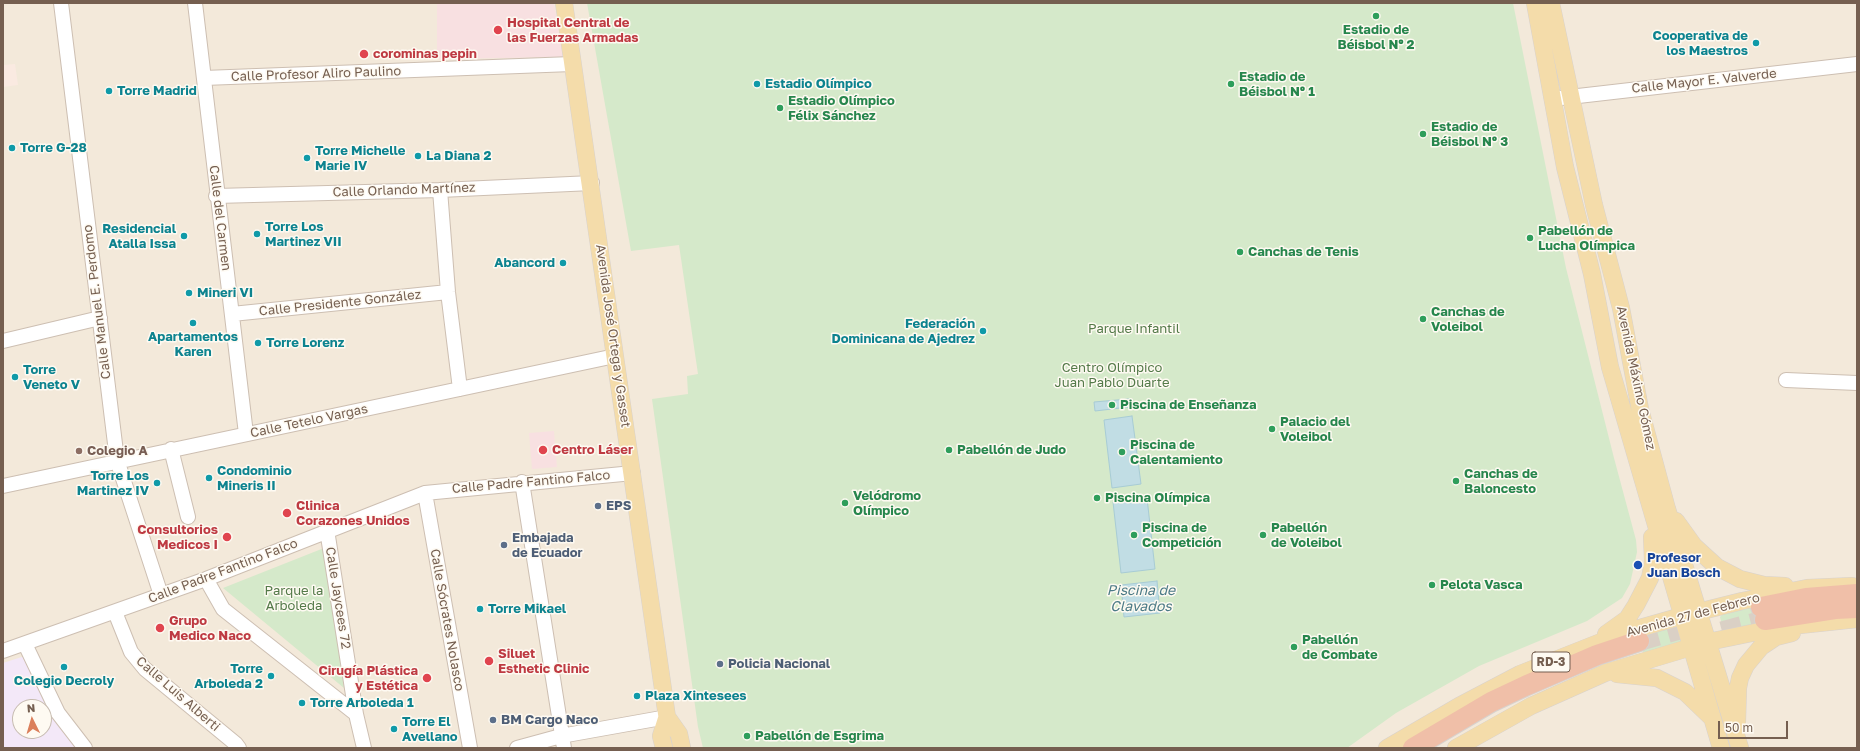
<!DOCTYPE html>
<html>
<head>
<meta charset="utf-8">
<style>
	body { margin:0 }
	#map { position:relative; width:1860px; height:751px; overflow:hidden; background:#fbf6ec; font-family:"Golos Text",sans-serif }
	canvas { display:block }
	.frame { position:absolute; inset:0; border:4px solid #755f50; pointer-events:none }
	.north { position:absolute; left:12px; top:699px; width:40px; height:40px; box-sizing:border-box; background:#fefaf2; border:1px solid #c7bcb1; border-radius:50%; rotate:355deg; font-size:11px; font-weight:700; line-height:16px; text-align:center; color:#755f50 }
	.north::after { content:''; display:block; margin:auto; width:14px; height:18px; background:#db7f5b; clip-path:polygon(50% 0,100% 100%,50% 72%,0 100%) }
	.scale { position:absolute; left:1718px; top:721px; width:70px; height:18px; box-sizing:border-box; border:2px solid #755f50; border-top:0; padding-left:5px; font-size:12px; line-height:14px; white-space:nowrap; color:#755f50; -webkit-text-stroke:3px #fefaf2; paint-order:stroke }
</style>
</head>
<body>
<div id="map">
<canvas width="1860" height="751"></canvas>
<div class="frame"></div>
<div class="north">N</div>
<div class="scale">50 m</div>
</div>
<script>
const context = document.querySelector('canvas').getContext('2d');
context.lineJoin = 'round';
function paint(path, color) { context.fillStyle = color; context.fill(path, 'evenodd'); }
const shape = rows => new Path2D(rows.map(r => 'M' + r).join(''));
function stroke(path, color, width, dash) { context.strokeStyle = color; context.lineWidth = width; context.lineCap = dash ? 'butt' : 'round'; context.setLineDash(dash || []); context.stroke(path); }
function drawText(font, color, halo, rows, align = 'center') {
  context.font = font + ' "Golos Text",sans-serif'; context.lineWidth = 3; context.setLineDash([]); context.textBaseline = 'middle'; context.strokeStyle = halo; context.fillStyle = color; for (const [text, x, y, turn = 0] of rows) {
    context.save(); context.translate(x, y); context.rotate((+turn || 0) * Math.PI / 180); context.textAlign = isNaN(turn) ? turn : align; if (halo) context.strokeText(text, 0, 0); context.fillText(text, 0, 0); context.restore();
  }
}
const residential = shape([
	[3,3,1857,3,1857,748,3,748],
	[20,707,44,707,44,731,20,731]
]);
const commercial = shape([
	[15,64,18,85,3,87,3,65]
]);
const education = shape([
	[28,655,79,748,3,748,3,663],
	[20,707,44,707,44,731,20,731]
]);
const medical = shape([
	[437,3,554,3,563,57,437,59],
	[554,431,557,467,532,469,529,433]
]);
const green = shape([
	[587,3,1513,3,1566,268,1614,458,1636,540,1637,552,1630,584,1622,598,1587,621,1479,666,1396,713,1347,748,703,748,698,727,652,399,688,394,687,376,698,374,679,245,631,251],
	[324,548,344,688,223,588],
	[1758,603,1764,625,1731,633,1723,629,1720,617,1727,609],
	[1673,627,1681,633,1681,647,1645,659,1639,637]
]);
const water = shape([
	[1129,399,1129,407,1095,411,1094,402,1129,399],
	[1132,416,1141,484,1112,488,1104,420,1132,416],
	[1147,498,1155,569,1121,573,1113,502,1147,498],
	[1157,581,1160,613,1124,617,1121,585,1157,581]
]);
const highwayTunnel = shape([
	[1693,639,1765,620],
	[1639,641,1703,623]
]);
const minor = shape([
	[61,3,117,460,161,595],
	[195,3,246,434],
	[204,78,572,64],
	[1552,99,1857,64],
	[440,190,448,292,460,389],
	[216,196,440,190,592,183],
	[232,314,448,292],
	[3,341,100,318],
	[1786,380,1857,383],
	[171,449,188,517],
	[522,482,564,748],
	[3,486,615,356],
	[425,493,470,748],
	[327,530,356,714,364,748],
	[206,579,223,609,356,714],
	[115,612,131,652,145,669,236,744,239,748],
	[25,644,58,713,85,748],
	[3,651,206,579,425,493,633,473],
	[517,748,561,736,667,717]
]);
const major = shape([
	[564,3,667,717,661,736,664,748],
	[1535,3,1565,167,1592,274,1610,367,1721,748],
	[1551,3,1594,205,1621,308,1640,409,1667,509,1740,748],
	[1676,521,1694,546,1717,567,1740,579,1764,585,1785,586],
	[1606,634,1627,619,1636,605,1650,578,1653,562,1652,537],
	[1617,674,1657,678,1685,692,1710,716],
	[667,717,679,734,682,748],
	[1737,723,1738,688,1740,678,1746,665,1761,647,1776,637,1792,633],
	[1387,748,1459,706,1520,674,1626,632,1682,616,1742,601,1807,588,1852,586],
	[1456,748,1531,706,1605,673,1708,642,1781,627,1857,619]
]);
const highway = shape([
	[1761,607,1806,598,1857,594],
	[1765,620,1835,609,1857,608],
	[1413,748,1491,702,1525,686,1597,655,1639,641]
]);
const markers = [
	[1376,16,4,"#2e9e5b"],
	[498,30,5,"#e0444e"],
	[1756,43,4,"#0f9aa8"],
	[364,54,5,"#e0444e"],
	[757,84,4,"#0f9aa8"],
	[1231,84,4,"#2e9e5b"],
	[109,91,4,"#0f9aa8"],
	[780,108,4,"#2e9e5b"],
	[1423,134,4,"#2e9e5b"],
	[12,148,4,"#0f9aa8"],
	[418,156,4,"#0f9aa8"],
	[307,158,4,"#0f9aa8"],
	[257,234,4,"#0f9aa8"],
	[184,236,4,"#0f9aa8"],
	[1530,238,4,"#2e9e5b"],
	[1240,252,4,"#2e9e5b"],
	[563,263,4,"#0f9aa8"],
	[189,293,4,"#0f9aa8"],
	[1423,319,4,"#2e9e5b"],
	[193,323,4,"#0f9aa8"],
	[983,331,4,"#0f9aa8"],
	[258,343,4,"#0f9aa8"],
	[15,377,4,"#0f9aa8"],
	[1112,405,4,"#2e9e5b"],
	[1272,429,4,"#2e9e5b"],
	[543,450,5,"#e0444e"],
	[949,450,4,"#2e9e5b"],
	[79,451,4,"#8d6e63"],
	[1122,452,4,"#2e9e5b"],
	[209,478,4,"#0f9aa8"],
	[1456,481,4,"#2e9e5b"],
	[157,483,4,"#0f9aa8"],
	[1097,498,4,"#2e9e5b"],
	[845,503,4,"#2e9e5b"],
	[598,506,4,"#5c6f8a"],
	[287,513,5,"#e0444e"],
	[1134,535,4,"#2e9e5b"],
	[1263,535,4,"#2e9e5b"],
	[227,537,5,"#e0444e"],
	[504,545,4,"#5c6f8a"],
	[1638,565,5,"#1a4fb4"],
	[1432,585,4,"#2e9e5b"],
	[480,609,4,"#0f9aa8"],
	[160,628,5,"#e0444e"],
	[1294,647,4,"#2e9e5b"],
	[489,661,5,"#e0444e"],
	[720,664,4,"#5c6f8a"],
	[64,667,4,"#0f9aa8"],
	[271,676,4,"#0f9aa8"],
	[427,678,5,"#e0444e"],
	[637,696,4,"#0f9aa8"],
	[302,703,4,"#0f9aa8"],
	[493,720,4,"#5c6f8a"],
	[394,729,4,"#0f9aa8"],
	[747,736,4,"#2e9e5b"]
];
const shields = [
	[1551,662,38]
];
const shieldNames = [
	["RD-3",1551,662]
];
const healthNames = [
	["Hospital Central de",507,23],
	["las Fuerzas Armadas",507,38],
	["corominas pepin",373,54],
	["Centro Láser",552,450],
	["Clinica",296,506],
	["Corazones Unidos",296,521],
	["Consultorios",218,530,"right"],
	["Medicos I",218,545,"right"],
	["Grupo",169,621],
	["Medico Naco",169,636],
	["Siluet",498,654],
	["Esthetic Clinic",498,669],
	["Cirugía Plástica",418,671,"right"],
	["y Estética",418,686,"right"]
];
const leisureNames = [
	["Estadio de",1376,30,"center"],
	["Béisbol Nº 2",1376,45,"center"],
	["Estadio de",1239,77],
	["Béisbol Nº 1",1239,92],
	["Estadio Olímpico",788,101],
	["Félix Sánchez",788,116],
	["Estadio de",1431,127],
	["Béisbol Nº 3",1431,142],
	["Pabellón de",1538,231],
	["Lucha Olímpica",1538,246],
	["Canchas de Tenis",1248,252],
	["Canchas de",1431,312],
	["Voleibol",1431,327],
	["Piscina de Enseñanza",1120,405],
	["Palacio del",1280,422],
	["Voleibol",1280,437],
	["Piscina de",1130,445],
	["Calentamiento",1130,460],
	["Pabellón de Judo",957,450],
	["Canchas de",1464,474],
	["Baloncesto",1464,489],
	["Velódromo",853,496],
	["Olímpico",853,511],
	["Piscina Olímpica",1105,498],
	["Piscina de",1142,528],
	["Competición",1142,543],
	["Pabellón",1271,528],
	["de Voleibol",1271,543],
	["Pelota Vasca",1440,585],
	["Pabellón",1302,640],
	["de Combate",1302,655],
	["Pabellón de Esgrima",755,736]
];
const cultureNames = [
	["Cooperativa de",1748,36,"right"],
	["los Maestros",1748,51,"right"],
	["Estadio Olímpico",765,84],
	["Torre Madrid",117,91],
	["Torre G-28",20,148],
	["Torre Michelle",315,151],
	["Marie IV",315,166],
	["La Diana 2",426,156],
	["Torre Los",265,227],
	["Martinez VII",265,242],
	["Residencial",176,229,"right"],
	["Atalla Issa",176,244,"right"],
	["Abancord",555,263,"right"],
	["Mineri VI",197,293],
	["Federación",975,324,"right"],
	["Dominicana de Ajedrez",975,339,"right"],
	["Apartamentos",193,337,"center"],
	["Karen",193,352,"center"],
	["Torre Lorenz",266,343],
	["Torre",23,370],
	["Veneto V",23,385],
	["Condominio",217,471],
	["Mineris II",217,486],
	["Torre Los",149,476,"right"],
	["Martinez IV",149,491,"right"],
	["Torre Mikael",488,609],
	["Torre",263,669,"right"],
	["Arboleda 2",263,684,"right"],
	["Colegio Decroly",64,681,"center"],
	["Plaza Xintesees",645,696],
	["Torre Arboleda 1",310,703],
	["Torre El",402,722],
	["Avellano",402,737]
];
const streetNames = [
	["Calle Profesor Aliro Paulino",316,74,-2],
	["Calle Mayor E. Valverde",1704,81,-6],
	["Calle Orlando Martínez",404,190,-2],
	["Calle del Carmen",220,218,83],
	["Calle Manuel E. Perdomo",97,302,-97],
	["Calle Presidente González",340,303,-6],
	["Avenida José Ortega y Gasset",613,336,82],
	["Avenida Máximo Gómez",1636,378,78],
	["Calle Tetelo Vargas",309,421,-12],
	["Calle Padre Fantino Falco",531,482,-5],
	["Calle Padre Fantino Falco",223,571,-21],
	["Calle Jaycees 72",338,598,81],
	["Avenida 27 de Febrero",1693,615,-15],
	["Calle Sócrates Nolasco",447,620,80],
	["Calle Luis Alberti",178,694,41]
];
const parkNames = [
	["Parque Infantil",1134,329],
	["Centro Olímpico",1112,368],
	["Juan Pablo Duarte",1112,383],
	["Parque la",294,591],
	["Arboleda",294,606]
];
const educationNames = [
	["Colegio A",87,451]
];
const serviceNames = [
	["EPS",606,506],
	["Embajada",512,538],
	["de Ecuador",512,553],
	["Policia Nacional",728,664],
	["BM Cargo Naco",501,720]
];
const transitNames = [
	["Profesor",1647,558],
	["Juan Bosch",1647,573]
];
const waterNames = [
	["Piscina de",1141,591],
	["Clavados",1141,607]
];
paint(residential, '#f3e9da');
paint(commercial, '#faeae1');
paint(education, '#f3e8f8');
paint(medical, '#f8e0e1');
paint(green, '#d5e9ca');
paint(water, '#c1dde4');
stroke(water, '#a8ccd5', 1);
stroke(highwayTunnel, '#dad0c5', 20, [20, 10]);
stroke(minor, '#cdbfb2', 16);
stroke(major, '#d8d2ce', 18);
stroke(highway, '#d8d2ce', 22);
stroke(minor, '#fff', 14);
stroke(major, '#f4dcaa', 17);
stroke(highway, '#f0bfa8', 20);
for (const [x, y, r, color] of markers) { const dot = new Path2D(); dot.arc(x, y, r, 0, 2 * Math.PI); context.fillStyle = color; context.fill(dot); stroke(dot, '#fefaf2', 1.5); }
for (const [x, y, w] of shields) { const box = new Path2D(); box.roundRect(x - w / 2, y - 10, w, 20, 3); context.fillStyle = '#fefaf2'; context.fill(box); stroke(box, '#755f50', 1); }
drawText('bold 12px', '#755f50', null, shieldNames);
drawText('bold 13px', '#be3a42', '#fefaf2', healthNames, 'left');
drawText('bold 13px', '#27864d', '#fefaf2', leisureNames, 'left');
drawText('bold 13px', '#0d838f', '#fefaf2', cultureNames, 'left');
drawText('13px', '#755f50', '#fefaf2', streetNames);
drawText('13px', '#547a49', '#fefaf2', parkNames);
drawText('bold 13px', '#785e54', '#fefaf2', educationNames, 'left');
drawText('bold 13px', '#4e5e75', '#fefaf2', serviceNames, 'left');
drawText('bold 13px', '#164399', '#fefaf2', transitNames, 'left');
drawText('italic 14px', '#4b7a86', '#fefaf2', waterNames);
</script>
</body>
</html>
